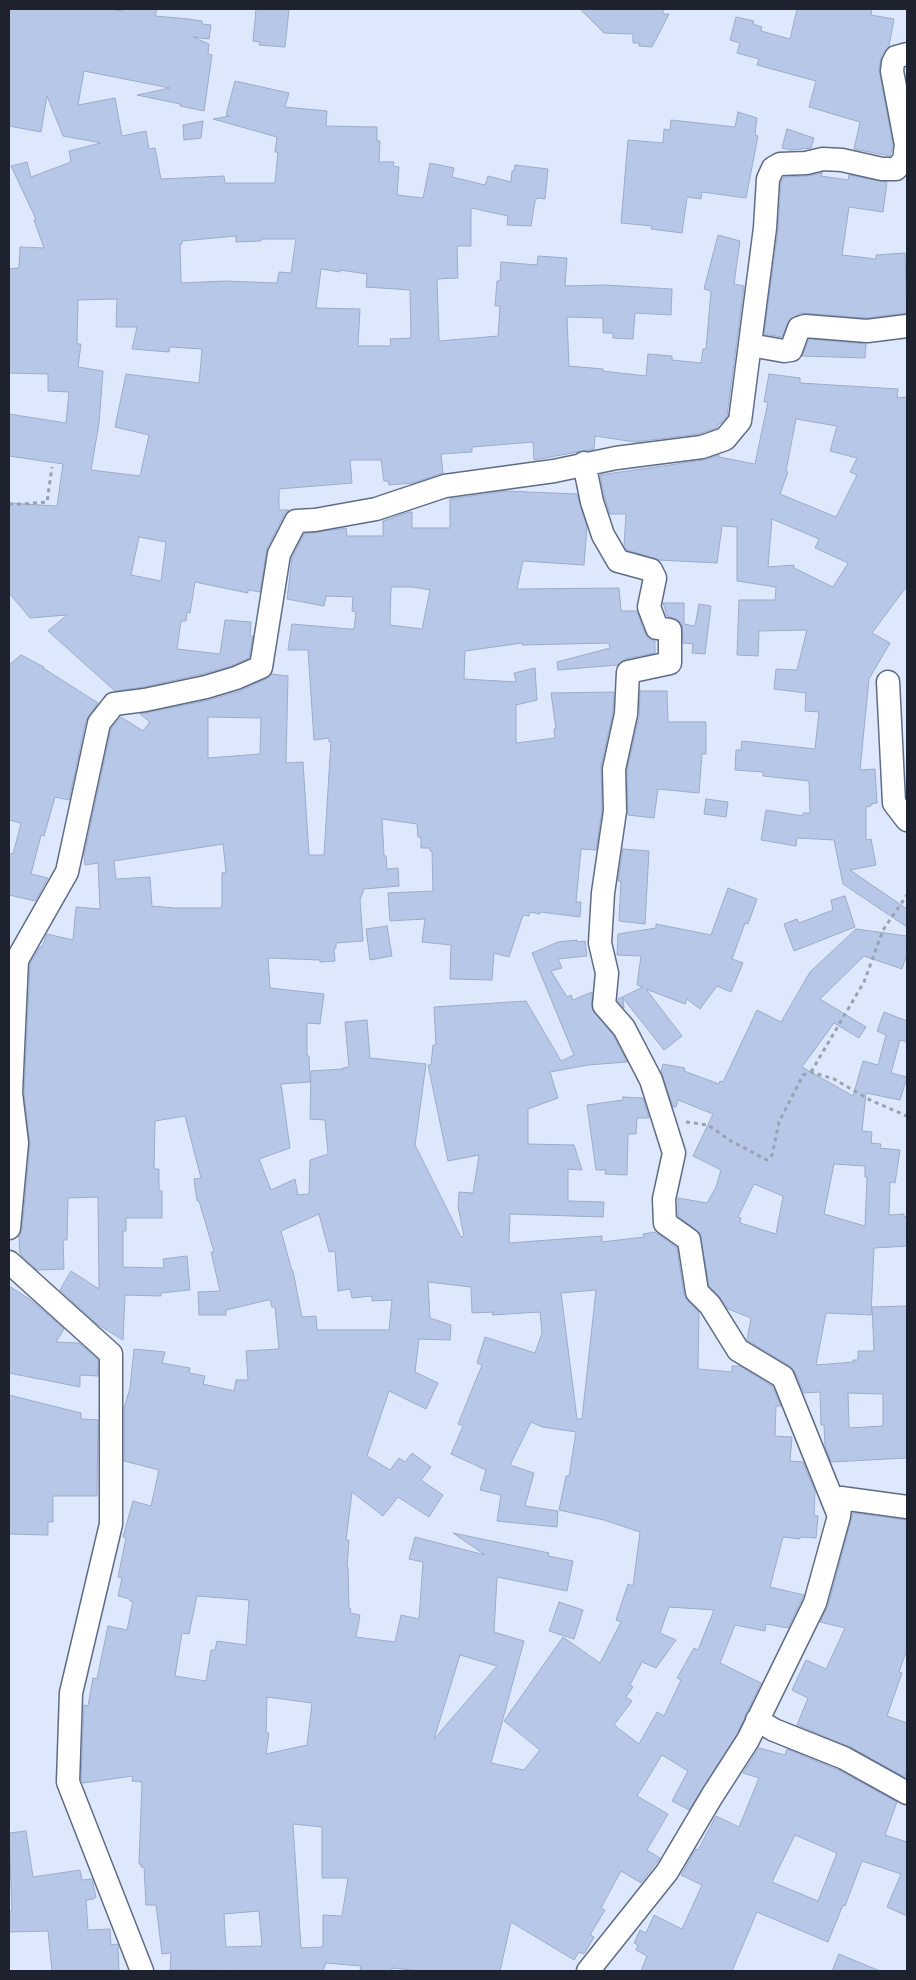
<!DOCTYPE html>
<html>
<head>
<meta charset="utf-8">
<style>
	body { margin:0 }
	#map { position:relative; width:916px; height:1980px; overflow:hidden; background:#dee8fc; font-family:Mulish,sans-serif }
	canvas { display:block }
	.frame { position:absolute; inset:0; border:10px solid #1d222e; pointer-events:none }
</style>
</head>
<body>
<div id="map">
<canvas width="916" height="1980"></canvas>
<div class="frame"></div>
</div>
<script>
const context = document.querySelector('canvas').getContext('2d');
context.lineJoin = 'round';
function paint(path, color) { context.fillStyle = color; context.fill(path, 'evenodd'); }
const shape = rows => new Path2D(rows.map(r => 'M' + r).join(''));
function stroke(path, color, width, dash) { context.strokeStyle = color; context.lineWidth = width; context.lineCap = dash ? 'butt' : 'round'; context.setLineDash(dash || []); context.stroke(path); }
const building = shape([
	[9,9,108,9,123,11,124,9,157,9,155,16,189,19,202,21,202,24,211,25,209,39,193,37,209,44,208,54,212,55,204,111,180,106,180,104,137,95,170,88,84,71,78,105,115,98,122,136,146,131,149,149,155,148,161,179,224,176,225,183,275,183,278,152,275,152,277,137,213,119,230,116,226,115,235,81,289,93,285,107,327,111,326,126,377,127,377,141,380,141,379,162,394,162,393,166,399,167,397,195,423,198,430,163,454,168,452,177,485,185,488,176,511,182,512,171,514,171,515,165,548,169,545,199,537,198,535,201,531,226,507,225,508,216,471,208,471,246,457,246,458,278,437,279,439,341,498,336,500,306,495,306,497,281,500,281,501,262,537,265,538,256,567,258,565,286,605,285,672,289,671,315,635,313,633,339,613,338,613,333,603,333,603,318,567,317,569,366,603,369,603,371,646,376,648,354,672,356,672,360,701,363,703,349,706,349,711,291,704,289,718,235,740,241,734,284,744,286,727,416,720,424,718,424,717,428,699,434,635,442,595,436,594,449,534,460,533,442,472,447,472,452,441,454,443,473,413,483,389,485,388,481,384,481,381,460,350,460,352,483,279,489,279,510,289,510,284,515,267,548,260,592,248,590,248,593,195,582,190,613,187,612,186,621,181,621,177,649,220,654,225,620,251,622,250,636,253,636,249,658,231,666,203,674,143,687,115,691,48,631,67,615,30,618,9,593,9,503,57,506,63,464,9,456,9,414,66,423,69,392,48,391,48,374,9,373,9,269,19,268,20,247,44,248,34,220,36,219,11,166,27,162,31,177,71,162,69,151,101,143,63,136,47,96,41,132,9,126,9,9],
	[236,236,236,242,261,241,261,239,296,239,291,273,279,272,277,283,225,281,181,283,180,244,182,244,182,241,236,236],
	[321,269,340,272,340,270,367,274,366,287,410,290,411,338,390,339,391,346,358,346,360,309,316,308,321,269],
	[117,299,116,327,137,327,132,349,169,352,170,347,202,349,199,383,126,374,115,427,149,435,140,476,91,470,99,423,103,371,78,367,81,344,77,344,78,300,117,299],
	[139,537,166,542,161,581,131,575,139,537],
	[256,9,289,9,285,47,259,45,260,42,253,41,256,9],
	[580,9,663,9,663,14,669,14,652,47,639,46,639,43,633,43,633,34,604,33,580,9],
	[797,9,872,9,871,15,894,19,889,46,881,57,879,70,893,145,890,156,854,149,860,122,809,107,816,81,757,65,759,59,737,53,740,43,730,40,736,17,754,21,753,24,762,27,761,31,790,39,797,9],
	[738,112,757,118,755,135,758,136,746,198,702,192,701,199,687,197,682,233,651,229,652,226,621,223,628,140,663,143,664,129,670,130,671,120,735,127,738,112],
	[203,121,201,138,184,140,183,125,203,121],
	[787,129,814,138,811,148,791,150,782,148,787,129],
	[822,173,821,176,848,180,849,175,887,182,883,212,849,207,842,255,876,259,876,255,905,253,907,313,867,318,801,313,790,319,782,337,764,334,778,230,781,182,784,177,807,176,822,173],
	[809,339,866,344,865,358,802,356,809,339],
	[769,374,800,378,800,383,898,389,897,398,907,397,907,586,872,633,890,643,869,679,860,770,875,769,877,803,871,804,871,806,866,807,866,840,871,839,876,865,850,870,907,909,907,927,843,884,834,840,797,838,796,846,761,840,766,810,803,816,803,813,810,813,809,781,763,776,763,772,735,770,736,750,741,750,742,741,815,749,819,712,805,711,806,693,774,689,776,669,797,670,807,630,759,631,758,656,737,655,739,600,775,600,776,587,737,581,737,527,722,526,717,563,659,560,627,550,624,545,626,514,610,514,605,499,600,475,704,460,719,455,719,457,755,464,768,402,764,402,769,374],
	[796,419,837,426,830,451,857,458,850,472,857,475,836,517,780,494,788,472,786,471,796,419],
	[772,519,819,539,815,548,848,563,833,587,794,568,794,565,768,567,772,519],
	[506,491,577,494,587,527,584,565,523,561,517,589,619,588,621,611,637,611,645,633,648,638,655,641,655,653,625,659,617,665,558,670,557,662,610,648,609,643,522,645,522,643,465,651,464,679,516,682,514,673,535,668,537,700,516,705,516,743,555,738,554,729,556,729,551,693,614,692,613,712,601,766,602,810,596,850,581,849,576,902,581,902,580,917,540,912,540,914,530,912,529,916,523,915,509,957,494,953,492,980,450,979,451,945,422,942,425,919,390,921,388,893,433,891,432,851,430,851,430,848,421,848,421,837,418,837,417,824,382,819,384,856,386,856,387,869,398,868,399,886,364,889,360,900,363,941,336,943,336,948,334,949,335,961,320,962,320,960,268,958,270,988,324,994,320,1024,307,1023,307,1056,309,1056,310,1082,281,1084,290,1148,259,1159,271,1190,295,1179,298,1195,309,1194,310,1160,328,1154,325,1120,310,1119,311,1071,343,1069,343,1068,349,1067,345,1022,367,1020,370,1058,426,1064,415,1145,461,1237,464,1236,458,1207,459,1192,473,1193,479,1155,448,1161,428,1065,431,1065,433,1045,436,1045,434,1007,526,1001,561,1061,574,1055,532,953,558,942,577,940,577,942,585,941,587,956,558,959,562,968,551,971,567,997,571,995,573,1000,592,992,592,1009,613,1035,627,1062,588,1065,550,1072,558,1098,528,1109,528,1144,574,1145,582,1170,568,1169,568,1201,604,1202,603,1217,510,1214,509,1243,602,1236,602,1242,644,1237,643,1234,655,1232,677,1248,684,1295,688,1301,699,1312,698,1369,732,1372,732,1366,740,1366,772,1386,781,1406,776,1406,775,1436,792,1437,790,1461,803,1462,815,1492,814,1515,818,1516,816,1538,800,1537,800,1539,783,1537,770,1587,804,1595,788,1628,766,1624,765,1631,735,1625,720,1663,761,1683,737,1734,689,1810,672,1801,688,1771,662,1755,637,1796,668,1814,647,1850,660,1858,641,1883,621,1871,601,1908,605,1910,590,1935,594,1937,584,1954,579,1952,574,1960,511,1922,500,1971,422,1971,392,1968,392,1971,371,1971,360,1970,361,1966,326,1963,323,1971,170,1970,171,1953,162,1954,156,1905,146,1905,144,1867,141,1867,141,1864,139,1864,142,1782,132,1781,133,1776,83,1783,81,1778,84,1705,88,1706,93,1678,97,1679,108,1626,127,1630,133,1601,130,1601,130,1599,118,1596,122,1578,118,1577,126,1538,123,1537,133,1501,151,1506,159,1470,124,1461,124,1408,130,1388,134,1349,165,1352,162,1363,190,1368,189,1373,205,1376,203,1384,234,1391,236,1380,248,1380,246,1351,279,1349,275,1307,272,1307,270,1300,268,1300,226,1310,226,1315,199,1315,198,1292,220,1291,211,1252,214,1252,199,1201,197,1201,194,1179,201,1178,185,1116,155,1121,154,1169,159,1169,159,1191,162,1191,162,1218,126,1218,126,1231,123,1231,123,1267,164,1268,163,1259,187,1256,190,1290,161,1293,161,1296,125,1295,123,1340,97,1324,60,1290,71,1271,99,1289,98,1197,68,1198,67,1240,63,1240,64,1269,37,1270,20,1254,19,1236,22,1229,30,1144,24,1093,30,964,40,947,42,947,47,934,73,940,76,907,100,909,98,863,85,865,84,856,111,729,121,717,143,731,150,722,140,714,209,700,240,691,266,679,272,674,288,676,286,763,303,762,309,855,324,855,331,741,329,742,329,738,314,740,308,650,288,650,292,624,350,629,354,629,356,612,352,611,353,597,326,596,324,606,287,599,292,558,304,534,346,528,347,536,383,536,383,521,409,512,412,512,412,528,450,528,450,499,506,491],
	[391,587,413,587,430,590,422,629,390,625,391,587],
	[208,717,261,718,260,754,208,758,208,717],
	[223,844,226,872,222,873,222,906,220,908,174,908,152,906,150,877,116,879,114,861,223,844],
	[319,1214,329,1252,335,1251,338,1291,350,1289,352,1298,372,1296,372,1301,392,1300,389,1330,317,1330,316,1316,302,1317,293,1271,292,1271,281,1231,319,1214],
	[428,1282,471,1287,472,1313,493,1312,492,1315,540,1312,542,1333,535,1353,485,1337,477,1363,482,1365,458,1424,463,1426,451,1454,486,1470,480,1490,501,1495,497,1521,557,1527,558,1511,525,1506,534,1473,510,1465,531,1422,542,1427,576,1432,569,1476,566,1476,559,1510,604,1520,640,1532,633,1586,628,1584,616,1620,621,1622,600,1663,563,1637,504,1721,540,1750,524,1770,491,1763,524,1641,494,1632,497,1577,567,1591,573,1561,548,1556,549,1553,453,1533,485,1555,415,1537,409,1559,423,1562,419,1619,401,1615,395,1642,356,1637,360,1615,350,1613,351,1609,349,1608,348,1567,347,1567,349,1540,346,1540,352,1492,383,1516,398,1497,429,1517,443,1495,421,1480,431,1467,412,1453,405,1462,399,1458,390,1470,367,1456,389,1391,426,1409,438,1383,415,1372,419,1339,450,1340,451,1325,430,1318,428,1282],
	[596,1290,582,1419,577,1419,561,1293,596,1290],
	[197,1596,249,1600,246,1645,217,1641,215,1650,211,1650,206,1681,175,1676,182,1633,189,1634,197,1596],
	[669,1607,714,1610,698,1650,694,1648,677,1678,681,1680,664,1716,657,1712,639,1744,614,1725,632,1701,626,1697,633,1687,630,1685,642,1662,656,1668,676,1640,660,1633,669,1607],
	[460,1655,497,1666,434,1739,460,1655],
	[267,1697,312,1703,307,1745,266,1754,269,1733,266,1733,267,1697],
	[293,1824,322,1827,322,1878,348,1878,342,1916,323,1915,323,1947,301,1948,293,1824],
	[259,1911,262,1946,226,1947,224,1914,259,1911],
	[663,603,684,603,684,624,695,626,699,604,711,606,705,654,692,653,693,644,683,643,682,624,677,619,667,616,663,603],
	[21,655,44,667,43,668,98,703,86,720,69,800,55,797,44,836,41,835,31,874,48,878,35,901,9,895,9,853,13,854,21,823,9,820,9,665,21,655],
	[640,691,667,691,668,722,706,722,706,754,702,754,699,793,658,789,654,818,628,815,627,770,639,717,640,691],
	[706,799,728,802,726,817,704,814,706,799],
	[623,849,649,851,645,924,619,921,621,881,618,881,623,849],
	[728,888,757,899,748,924,745,923,732,959,743,963,731,992,717,986,700,1009,687,999,685,1004,646,989,682,1036,664,1050,623,998,624,1008,618,1001,618,999,643,987,637,985,641,956,617,955,618,934,656,928,656,924,711,935,728,888],
	[845,896,855,927,794,951,784,924,797,919,799,923,833,910,831,900,845,896],
	[387,926,392,956,370,960,366,929,387,926],
	[856,929,907,936,907,953,902,969,864,956,820,999,866,1027,859,1038,834,1023,802,1067,853,1096,863,1061,878,1065,886,1035,877,1031,884,1012,907,1021,907,1042,900,1040,891,1073,907,1077,900,1100,866,1093,862,1131,872,1132,871,1143,881,1144,880,1148,900,1150,895,1183,890,1182,889,1215,904,1214,904,1217,907,1216,907,1246,874,1248,871,1315,826,1313,816,1365,854,1362,853,1360,858,1360,858,1351,874,1351,872,1307,907,1306,907,1458,831,1462,825,1446,824,1425,821,1425,820,1392,804,1393,795,1372,790,1366,747,1340,751,1318,728,1309,719,1296,709,1286,700,1233,678,1216,678,1198,707,1203,716,1187,721,1170,693,1156,713,1114,678,1100,676,1107,673,1107,661,1071,663,1064,685,1068,684,1071,719,1084,720,1081,723,1082,757,1010,781,1022,810,972,856,929],
	[834,1164,865,1166,865,1177,867,1177,865,1226,824,1214,834,1164],
	[754,1184,783,1196,776,1234,740,1223,741,1218,738,1217,754,1184],
	[848,1393,883,1394,883,1426,849,1428,848,1393],
	[623,1097,643,1098,649,1118,637,1118,636,1134,628,1134,627,1175,605,1174,606,1170,596,1170,587,1105,623,1100,623,1097],
	[9,1286,31,1300,64,1329,56,1342,79,1343,98,1360,98,1376,80,1375,80,1387,9,1373,9,1286],
	[9,1395,81,1413,81,1419,98,1420,97,1496,53,1496,53,1522,48,1522,48,1535,9,1534,9,1395],
	[853,1513,907,1520,907,1649,899,1672,902,1673,887,1716,907,1723,907,1771,905,1777,850,1747,797,1725,808,1698,792,1690,806,1660,826,1669,845,1628,820,1622,828,1606,853,1513],
	[559,1602,583,1610,574,1639,549,1631,559,1602],
	[759,1748,785,1755,787,1749,838,1770,897,1802,885,1835,907,1842,907,1916,887,1907,901,1874,862,1861,845,1906,843,1905,828,1942,757,1912,732,1971,641,1971,647,1956,636,1950,638,1945,634,1943,640,1930,646,1933,654,1915,682,1929,702,1885,681,1875,696,1849,698,1850,716,1816,739,1827,759,1778,743,1773,759,1748],
	[795,1835,837,1853,818,1901,772,1882,795,1835],
	[26,1831,33,1877,80,1870,82,1880,92,1879,96,1897,94,1899,86,1900,88,1930,110,1929,111,1945,117,1944,118,1947,119,1971,52,1971,48,1931,9,1932,9,1911,12,1911,9,1833,26,1831],
	[839,1954,880,1971,832,1971,839,1954]
]);
const path = shape([
	[9,504,21,504,47,502,52,467],
	[811,1072,864,982,883,930,907,895],
	[686,1122,708,1125,731,1141,767,1160,772,1155,779,1122,803,1075,811,1072,834,1079,870,1100,907,1116]
]);
const minor = shape([
	[750,345,784,351,791,350,799,328,805,326,867,331,907,326],
	[584,463,592,502,603,535,618,561,651,570,655,578,649,607,657,628,670,630,670,663,628,672,626,714,614,769,615,811,603,893,600,943,607,973,604,1005,624,1028,651,1080,674,1153,664,1199,665,1223,689,1240,697,1292,710,1305,738,1350,783,1377,839,1516,815,1603,748,1740,712,1796,667,1872,588,1971],
	[888,682,894,803,907,820],
	[9,1228,17,1143,11,1093,17,960,67,872,99,723,114,704,145,700,206,687,236,678,261,667,279,554,296,521,315,520,376,509,445,486,554,471,616,458,702,447,725,439,740,421,765,228,768,179,773,168,780,164,806,163,823,159,842,160,882,169,896,169,904,160,906,145,892,71,893,63,896,57,907,54],
	[9,1262,111,1354,111,1524,71,1693,68,1782,142,1971],
	[839,1516,841,1498,907,1507],
	[757,1720,774,1730,844,1758,907,1793]
]);
paint(building, '#b7c7e7');
stroke(building, '#9cabcb', 1);
stroke(minor, '#5e6c89', 25);
stroke(path, '#99a2b3', 3, [4, 4]);
stroke(minor, '#fff', 22);
</script>
</body>
</html>
